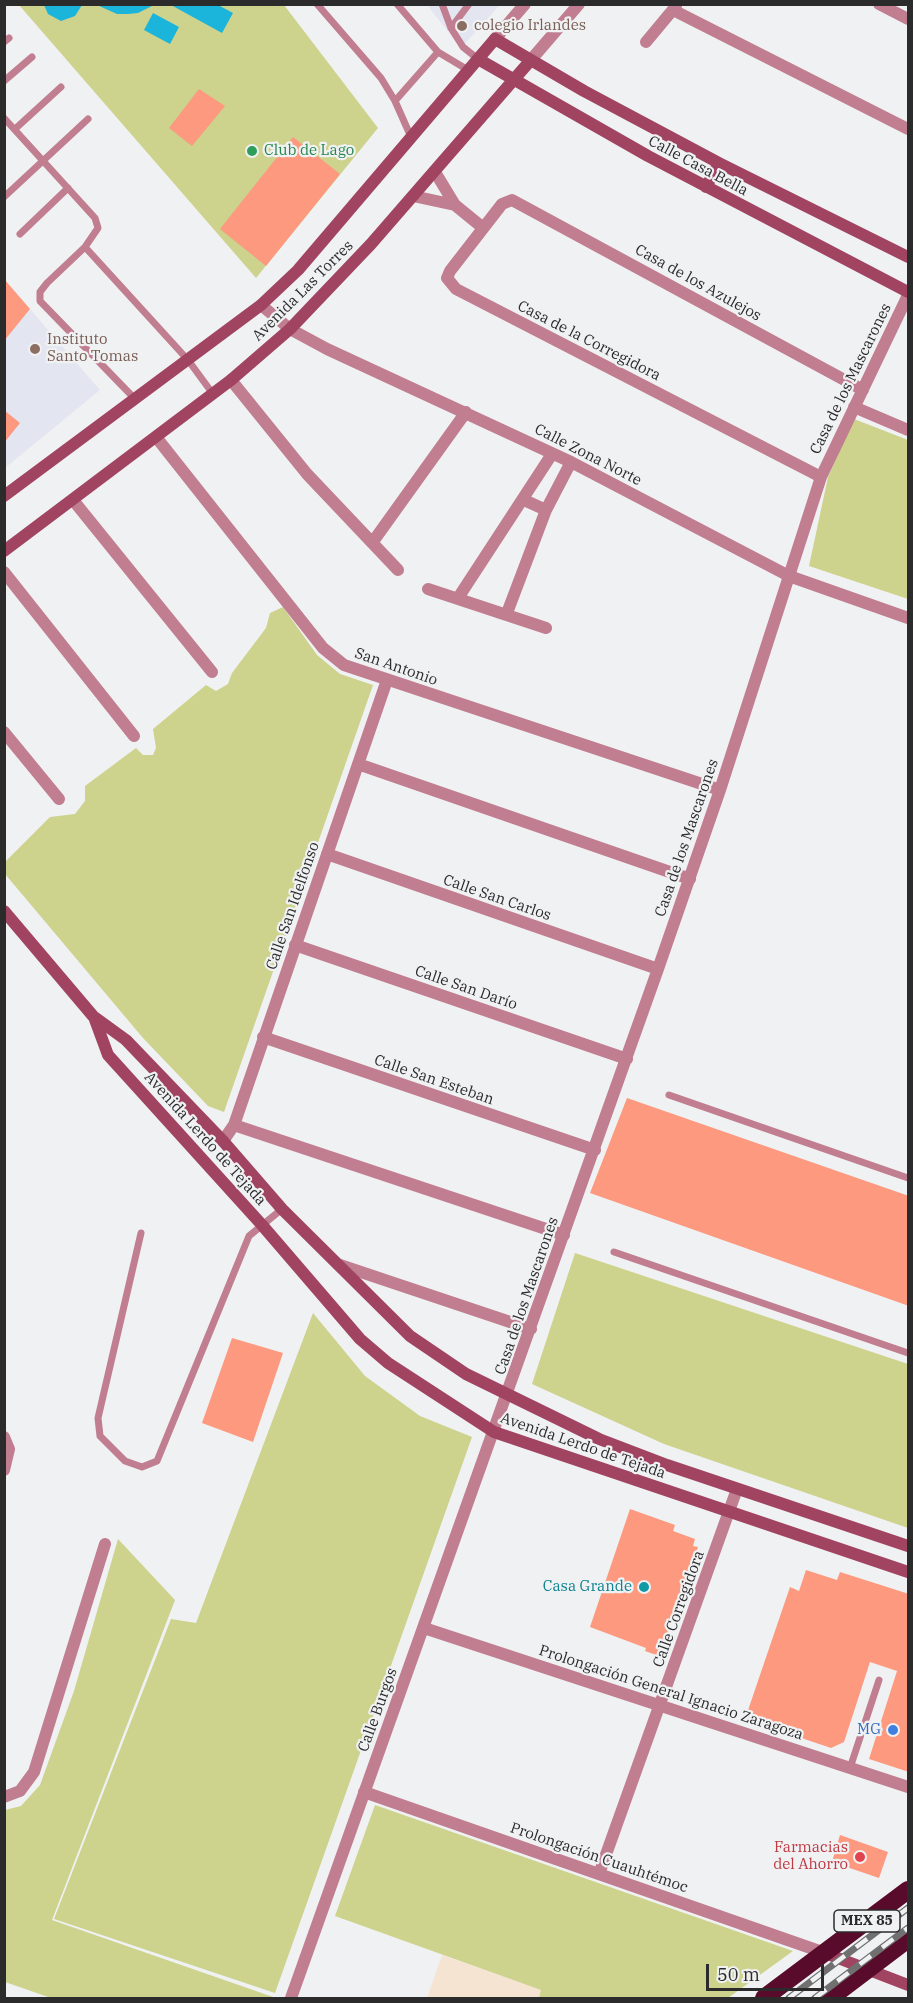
<!DOCTYPE html>
<html>
<head>
<meta charset="utf-8">
<style>
	body { margin:0 }
	#map { position:relative; width:913px; height:2003px; overflow:hidden; background:#f0f1f3; font-family:"IBM Plex Serif",serif }
	canvas { display:block }
	.frame { position:absolute; inset:0; border:6px solid #2b2b2c; pointer-events:none }
	.scale { position:absolute; left:706px; top:1964px; width:118px; height:27px; box-sizing:border-box; border:3px solid #2b2b2c; border-top:0; padding-left:8px; font-size:18px; line-height:21px; white-space:nowrap; color:#2b2b2c; -webkit-text-stroke:4px #f0f1f3; paint-order:stroke }
</style>
</head>
<body>
<div id="map">
<canvas width="913" height="2003"></canvas>
<div class="frame"></div>
<div class="scale">50 m</div>
</div>
<script>
const context = document.querySelector('canvas').getContext('2d');
context.lineJoin = 'round';
function paint(path, color) { context.fillStyle = color; context.fill(path, 'evenodd'); }
const shape = rows => new Path2D(rows.map(r => 'M' + r).join(''));
function stroke(path, color, width, dash) { context.strokeStyle = color; context.lineWidth = width; context.lineCap = dash ? 'butt' : 'round'; context.setLineDash(dash || []); context.stroke(path); }
function drawText(font, color, halo, rows, align = 'center') {
  context.font = font + ' "IBM Plex Serif",serif'; context.lineWidth = 4.5; context.setLineDash([]); context.textBaseline = 'middle'; context.strokeStyle = halo; context.fillStyle = color; for (const [text, x, y, turn = 0] of rows) {
    context.save(); context.translate(x, y); context.rotate((+turn || 0) * Math.PI / 180); context.textAlign = isNaN(turn) ? turn : align; if (halo) context.strokeText(text, 0, 0); context.fillText(text, 0, 0); context.restore();
  }
}
const commercial = shape([
	[442,1955,542,1990,539,1998,427,1998]
]);
const built = shape([
	[427,5,500,5,461,48],
	[4,279,100,390,5,468,4,468]
]);
const green = shape([
	[19,5,284,5,378,128,256,278],
	[854,419,908,440,908,599,809,566,828,477],
	[283,607,317,655,340,674,373,685,224,1112,208,1106,143,1038,5,874,5,862,50,817,75,814,85,801,85,786,136,748,143,755,153,755,156,748,153,729,206,685,216,691,228,684,232,673,266,628,270,613],
	[575,1253,908,1364,908,1528,664,1444,532,1384],
	[313,1313,365,1376,420,1416,472,1437,275,1993,54,1919,171,1619,196,1623],
	[118,1539,175,1600,52,1920,276,1998,51,1998,5,1982,5,1810,21,1806,40,1785,74,1691],
	[375,1805,793,1951,728,1998,539,1998,541,1990,335,1916]
]);
const water = shape([
	[44,5,44,4,82,5,75,16,61,21,48,14],
	[97,5,154,5,138,13,128,14,117,14],
	[171,5,218,5,233,13,222,33],
	[153,13,179,27,170,44,144,30]
]);
const building = shape([
	[199,89,225,106,192,146,169,128],
	[293,137,340,174,266,266,220,229],
	[4,279,30,309,4,341],
	[4,410,20,423,4,443],
	[627,1098,909,1196,909,1306,590,1193],
	[232,1338,283,1353,253,1442,202,1423],
	[630,1509,675,1525,673,1531,695,1539,693,1546,698,1547,659,1656,645,1651,646,1648,590,1627],
	[806,1570,837,1580,840,1572,909,1594,909,1772,869,1759,897,1671,870,1662,844,1742,831,1748,745,1719,790,1587,799,1591],
	[840,1835,888,1852,879,1878,832,1862]
]);
const lane = shape([
	[317,4,381,78,395,101,438,52],
	[397,4,438,52,468,70],
	[442,4,451,28,463,47,478,59],
	[451,28,469,4],
	[4,42,9,38],
	[4,81,32,57],
	[395,101,411,137],
	[4,118,95,218,98,228,85,247,188,360,213,394],
	[15,129,61,87],
	[4,197,88,119],
	[20,234,68,188],
	[85,247,47,283,40,292,40,301,135,399],
	[669,1095,908,1178],
	[141,1233,98,1418,100,1436,125,1461,142,1467,157,1461,249,1236,282,1209],
	[614,1252,908,1353],
	[850,1768,879,1680]
]);
const street = shape([
	[879,4,908,19],
	[673,10,908,129],
	[495,39,525,4],
	[646,42,676,6],
	[530,61,579,4],
	[435,172,455,205,482,227],
	[413,196,455,205],
	[261,305,290,329,327,349,571,462,789,576,908,618],
	[231,380,307,474,398,570],
	[854,407,908,430],
	[156,437,323,648,344,665,720,790],
	[821,477,456,289,447,278,450,271,502,204,512,200,863,390],
	[73,500,212,672],
	[524,500,546,510],
	[372,543,466,412],
	[4,572,134,736],
	[428,589,546,628],
	[458,598,552,454],
	[507,613,546,510,571,462],
	[4,732,59,799],
	[358,764,690,879],
	[327,854,658,969],
	[295,945,627,1059],
	[263,1037,595,1150],
	[234,1125,564,1235],
	[223,1141,234,1125,387,680],
	[340,1265,531,1329],
	[4,1437,9,1449,4,1470],
	[424,1628,908,1787],
	[364,1792,825,1953],
	[4,1797,20,1791,34,1772,105,1544],
	[599,1874,737,1489],
	[291,1998,658,969,720,790,821,477,908,295]
]);
const secondary = shape([
	[478,59,648,156,908,292],
	[706,187,719,163],
	[4,496,261,305,298,270,495,39,584,91,719,163,908,257],
	[4,551,231,380,290,329,371,244,530,61],
	[4,911,93,1016,126,1040,223,1141,282,1209,410,1336,466,1374,599,1439,667,1465,908,1546],
	[94,1017,108,1055,262,1225,360,1339,388,1363,494,1432,908,1572],
	[825,1953,908,1985]
]);
const highway = shape([
	[764,1998,908,1890],
	[830,1998,908,1939]
]);
const rail = shape([
	[789,1998,908,1908],
	[815,1998,908,1928]
]);
const markers = [
	[462,26,6,"#8d6e63"],
	[252,151,6,"#2e9e5b"],
	[35,349,6,"#8d6e63"],
	[644,1587,6,"#0f9aa8"],
	[893,1730,6,"#3f7fe0"],
	[860,1857,6,"#e0444e"]
];
const shields = [
	[867,1921,66]
];
const shieldNames = [
	["MEX 85",867,1921]
];
const educationNames = [
	["colegio Irlandes",474,26],
	["Instituto",47,340],
	["Santo Tomas",47,357]
];
const leisureNames = [
	["Club de Lago",264,151]
];
const streetNames = [
	["Calle Casa Bella",698,166,28],
	["Casa de los Azulejos",698,283,29],
	["Avenida Las Torres",303,291,-45],
	["Casa de la Corregidora",589,341,27],
	["Casa de los Mascarones",851,379,-64],
	["Calle Zona Norte",588,455,27],
	["San Antonio",396,667,19],
	["Casa de los Mascarones",687,838,-71],
	["Calle San Carlos",497,898,19],
	["Calle San Idelfonso",293,906,-71],
	["Calle San Darío",466,988,19],
	["Calle San Esteban",434,1080,19],
	["Avenida Lerdo de Tejada",205,1139,48],
	["Casa de los Mascarones",527,1296,-71],
	["Avenida Lerdo de Tejada",583,1446,19],
	["Calle Corregidora",679,1609,-70],
	["Prolongación General Ignacio Zaragoza",671,1693,18],
	["Calle Burgos",378,1710,-70],
	["Prolongación Cuauhtémoc",599,1858,19]
];
const cultureNames = [
	["Casa Grande",632,1587]
];
const shopNames = [
	["MG",881,1730]
];
const healthNames = [
	["Farmacias",848,1848],
	["del Ahorro",848,1865]
];
paint(commercial, '#f6e4d3');
paint(built, '#e3e6f0');
paint(green, '#cdd28c');
paint(water, '#1bb5dc');
paint(building, '#fd997e');
stroke(lane, '#c07e90', 7);
stroke(street, '#c07e90', 12);
stroke(secondary, '#a14462', 12);
stroke(highway, '#590b2c', 18);
stroke(rail, '#707071', 7);
stroke(rail, '#f0f1f3', 4.5, [14]);
for (const [x, y, r, color] of markers) { const dot = new Path2D(); dot.arc(x, y, r, 0, 2 * Math.PI); context.fillStyle = color; context.fill(dot); stroke(dot, '#f0f1f3', 2); }
for (const [x, y, w] of shields) { const box = new Path2D(); box.roundRect(x - w / 2, y - 11, w, 22, 4.5); context.fillStyle = '#f0f1f3'; context.fill(box); stroke(box, '#2b2b2c', 1.5); }
drawText('bold 14px', '#2b2b2c', null, shieldNames);
drawText('15px', '#785e54', '#f0f1f3', educationNames, 'left');
drawText('15px', '#27864d', '#f0f1f3', leisureNames, 'left');
drawText('15px', '#2b2b2c', '#f0f1f3', streetNames);
drawText('15px', '#0d838f', '#f0f1f3', cultureNames, 'right');
drawText('15px', '#366cbe', '#f0f1f3', shopNames, 'right');
drawText('15px', '#be3a42', '#f0f1f3', healthNames, 'right');
</script>
</body>
</html>
